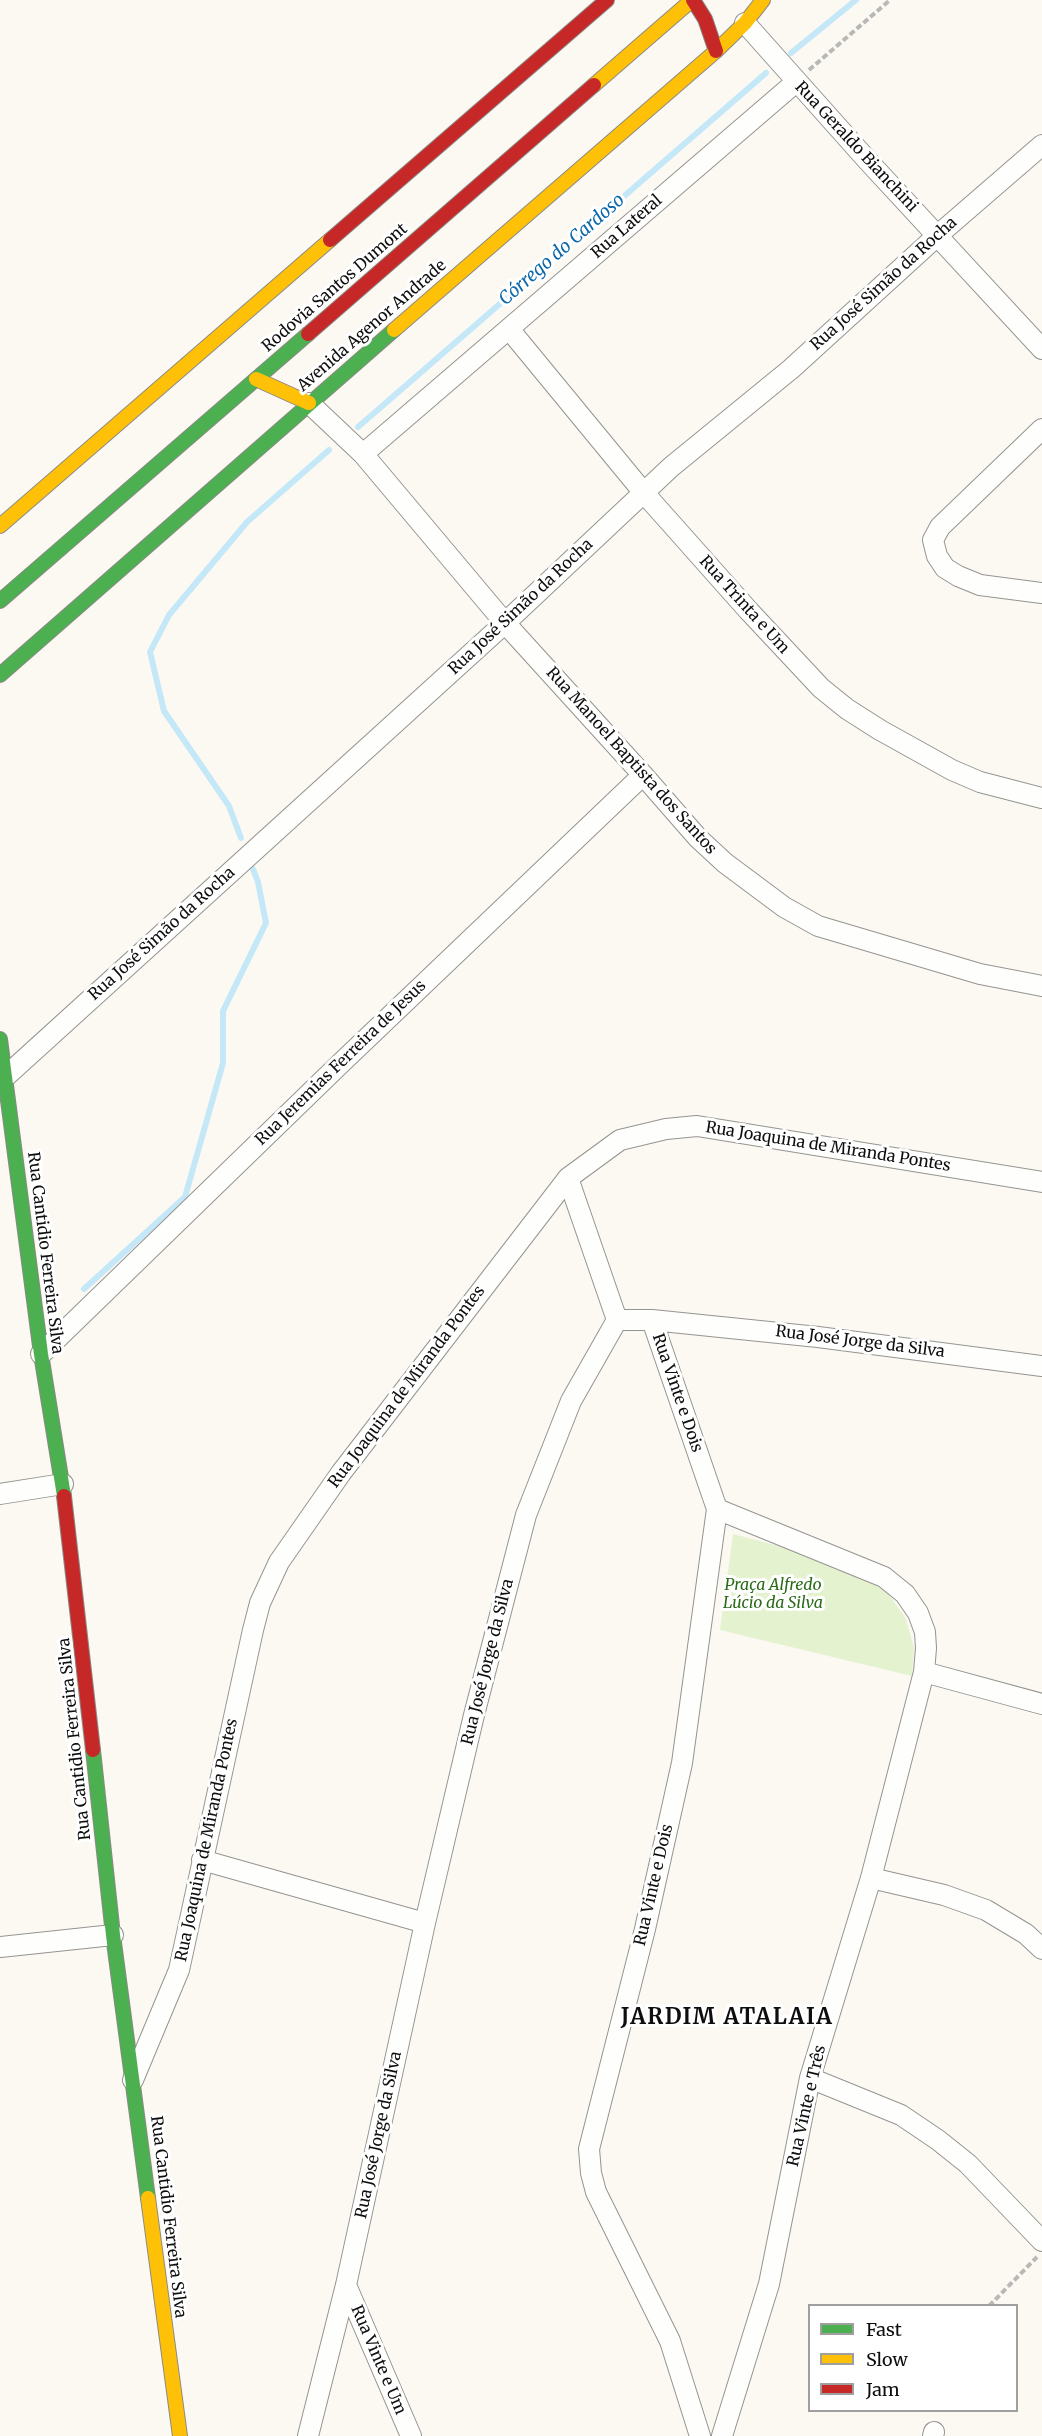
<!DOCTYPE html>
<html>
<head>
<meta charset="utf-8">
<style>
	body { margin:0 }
	#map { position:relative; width:1042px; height:2436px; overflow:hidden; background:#fbf9f2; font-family:Merriweather,serif }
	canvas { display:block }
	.legend { position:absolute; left:808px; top:2304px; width:210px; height:108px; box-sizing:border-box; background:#fff; border:2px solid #9f9f9f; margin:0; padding:8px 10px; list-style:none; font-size:18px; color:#0e0e0e }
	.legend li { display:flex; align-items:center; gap:12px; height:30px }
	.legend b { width:30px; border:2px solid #9f9f9f }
</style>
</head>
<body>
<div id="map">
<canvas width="1042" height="2436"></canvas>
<ul class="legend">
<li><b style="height:8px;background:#4caf50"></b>Fast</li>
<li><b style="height:8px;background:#ffc107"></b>Slow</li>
<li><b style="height:8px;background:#c62828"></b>Jam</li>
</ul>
</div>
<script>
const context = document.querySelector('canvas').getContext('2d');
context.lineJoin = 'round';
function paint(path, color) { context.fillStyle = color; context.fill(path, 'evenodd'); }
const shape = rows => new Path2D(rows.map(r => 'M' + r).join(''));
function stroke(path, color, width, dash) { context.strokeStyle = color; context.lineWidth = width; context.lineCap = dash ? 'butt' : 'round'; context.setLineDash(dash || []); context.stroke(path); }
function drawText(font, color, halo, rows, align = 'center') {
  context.font = font + ' Merriweather,serif'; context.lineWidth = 6; context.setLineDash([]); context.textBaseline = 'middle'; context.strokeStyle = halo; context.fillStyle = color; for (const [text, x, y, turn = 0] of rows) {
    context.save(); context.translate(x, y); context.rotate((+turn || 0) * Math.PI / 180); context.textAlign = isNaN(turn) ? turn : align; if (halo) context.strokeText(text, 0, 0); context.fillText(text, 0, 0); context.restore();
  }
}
const green = shape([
	[733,1534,779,1546,856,1575,886,1590,906,1619,914,1648,912,1676,720,1630]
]);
const stream = shape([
	[791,53,856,0],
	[358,427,766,73],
	[241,838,229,806,164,711,150,652,169,615,247,522,329,450],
	[84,1289,185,1197,223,1063,223,1011,266,923,258,882,253,869]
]);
const path = shape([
	[809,70,890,0],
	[989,2306,1037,2257]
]);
const street = shape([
	[745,23,868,161,1042,349],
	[509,329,644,493,748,610,821,688,847,709,880,730,952,770,980,782,1042,798],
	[309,403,363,454,505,623,643,775,698,838,725,863,784,907,818,926,980,974,1042,986],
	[1042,429,940,527,933,540,937,556,945,568,958,576,980,585,1042,593],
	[363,454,796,82],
	[6,1076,505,623,671,467,791,369,938,235,1042,145],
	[568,1178,617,1320],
	[652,1320,717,1509,682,1763,645,1929,589,2149,591,2173,596,2192,670,2341,700,2436],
	[41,1354,340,1064,643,775],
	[0,1494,63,1484],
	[717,1509,884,1577,905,1594,918,1613,925,1632,926,1648,924,1672,871,1878,810,2078,769,2284,722,2436],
	[924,1672,1042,1704],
	[202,1860,425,1923],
	[871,1878,944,1895,986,1910,1026,1934,1042,1949],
	[0,1947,113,1935],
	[810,2078,901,2115,938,2140,968,2164,1042,2241],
	[133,2080,179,1970,253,1630,260,1603,279,1562,341,1473,568,1178,620,1140,666,1129,697,1126,1042,1182],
	[346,2285,411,2436],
	[308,2436,346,2285,425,1923,474,1715,526,1515,571,1401,617,1320,652,1320,818,1337,1042,1366],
	[933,2436,934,2432]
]);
const fast = shape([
	[0,601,308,334],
	[0,675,394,330],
	[0,1039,41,1354,64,1496],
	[93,1750,113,1935,148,2198]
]);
const slow = shape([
	[594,85,692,0],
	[394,330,716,51,745,23,763,0],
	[256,379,309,403],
	[0,526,330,240],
	[148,2198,180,2436]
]);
const jam = shape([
	[693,0,705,19,716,51],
	[330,240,607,0],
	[308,334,594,85],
	[64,1496,93,1750]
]);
const streetNames = [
	["Rua Geraldo Bianchini",856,147,47],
	["Rua Lateral",627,227,-41],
	["Rua José Simão da Rocha",884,284,-42],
	["Rodovia Santos Dumont",335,288,-41],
	["Avenida Agenor Andrade",372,326,-41],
	["Rua Trinta e Um",744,605,48],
	["Rua José Simão da Rocha",521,607,-43],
	["Rua Manoel Baptista dos Santos",631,761,48],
	["Rua José Simão da Rocha",162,934,-42],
	["Rua Jeremias Ferreira de Jesus",341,1063,-44],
	["Rua Joaquina de Miranda Pontes",828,1147,9],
	["Rua Cantidio Ferreira Silva",45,1253,83],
	["Rua José Jorge da Silva",860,1342,7],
	["Rua Joaquina de Miranda Pontes",407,1387,-53],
	["Rua Vinte e Dois",677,1393,71],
	["Rua José Jorge da Silva",488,1662,-76],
	["Rua Cantidio Ferreira Silva",75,1739,-96],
	["Rua Joaquina de Miranda Pontes",207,1840,-78],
	["Rua Vinte e Dois",654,1885,-77],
	["Rua Vinte e Três",807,2106,-77],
	["Rua José Jorge da Silva",379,2135,-78],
	["Rua Cantidio Ferreira Silva",168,2217,83],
	["Rua Vinte e Um",378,2360,67]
];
const parkNames = [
	["Praça Alfredo",773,1585],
	["Lúcio da Silva",773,1603]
];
const waterNames = [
	["Córrego do Cardoso",562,250,-41]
];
const districtNames = [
	["JARDIM ATALAIA",727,2018]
];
paint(green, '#e5f2d0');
stroke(stream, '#c5e8f8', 6);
stroke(street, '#959491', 22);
stroke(fast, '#8b8a87', 16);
stroke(slow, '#8b8a87', 16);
stroke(jam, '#8b8a87', 16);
stroke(path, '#b8b8b6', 4, [6, 3]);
stroke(street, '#fefefd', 20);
stroke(fast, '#4caf50', 14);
stroke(slow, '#ffc107', 14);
stroke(jam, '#c62828', 14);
drawText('16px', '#0e0e0e', '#fff', streetNames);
drawText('italic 16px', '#2b6b18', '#fff', parkNames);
drawText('italic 18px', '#0d68aa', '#fff', waterNames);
context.letterSpacing = '1.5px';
drawText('bold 22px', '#0e0e0e', '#fff', districtNames);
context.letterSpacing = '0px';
</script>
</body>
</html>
